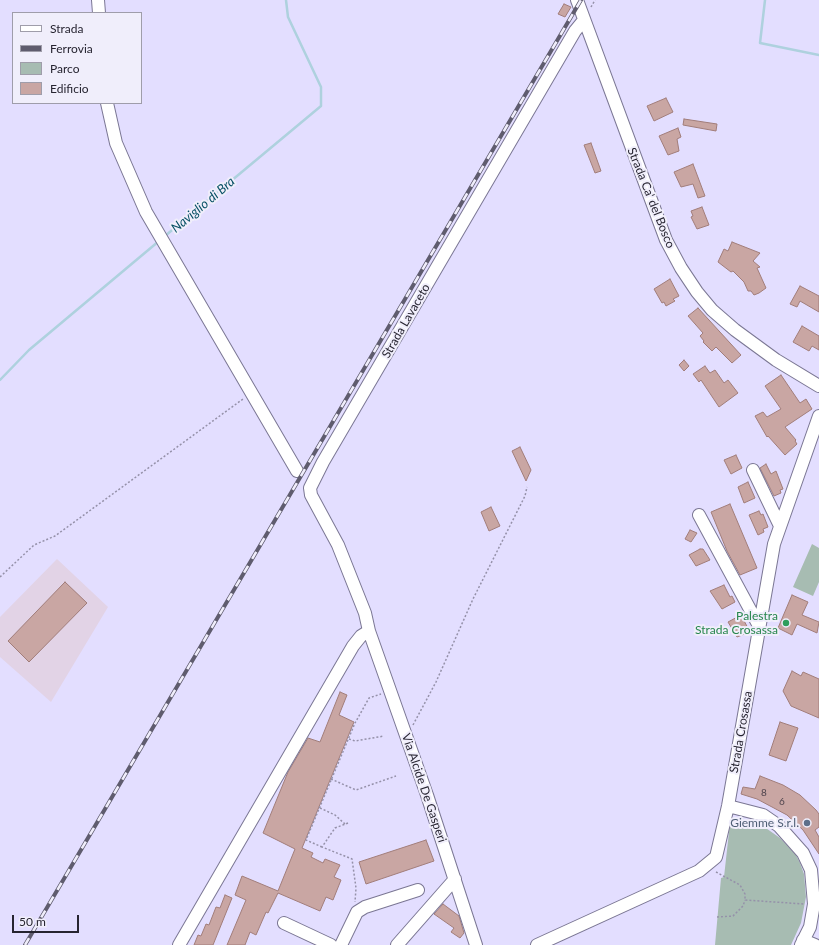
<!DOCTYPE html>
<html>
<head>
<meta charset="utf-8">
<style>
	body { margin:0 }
	#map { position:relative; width:819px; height:945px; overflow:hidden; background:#e3deff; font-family:Lato,sans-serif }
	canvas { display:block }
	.legend { position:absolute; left:12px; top:12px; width:130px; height:92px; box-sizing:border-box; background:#f0eefb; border:1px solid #9f9daa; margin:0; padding:5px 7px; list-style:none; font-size:12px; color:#262430 }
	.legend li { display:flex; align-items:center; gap:8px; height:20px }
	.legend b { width:20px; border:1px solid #9f9daa }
	.scale { position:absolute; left:12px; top:915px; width:67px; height:18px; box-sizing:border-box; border:2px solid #262430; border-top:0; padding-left:5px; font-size:12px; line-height:14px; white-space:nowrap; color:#262430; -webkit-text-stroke:3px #f0eefb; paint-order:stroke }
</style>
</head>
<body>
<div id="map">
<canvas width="819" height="945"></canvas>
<ul class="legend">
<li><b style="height:5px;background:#fff"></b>Strada</li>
<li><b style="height:5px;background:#5f5c6e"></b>Ferrovia</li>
<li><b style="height:11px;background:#a7bcb2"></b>Parco</li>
<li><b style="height:11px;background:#c9a6a3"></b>Edificio</li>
</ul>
<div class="scale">50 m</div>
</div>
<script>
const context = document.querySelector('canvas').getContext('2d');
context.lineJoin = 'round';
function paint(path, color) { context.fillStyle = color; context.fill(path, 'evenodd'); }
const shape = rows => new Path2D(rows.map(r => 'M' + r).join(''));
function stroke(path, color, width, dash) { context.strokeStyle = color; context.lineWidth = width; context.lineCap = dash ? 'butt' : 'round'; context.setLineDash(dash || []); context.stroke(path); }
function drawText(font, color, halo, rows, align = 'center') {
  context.font = font + ' Lato,sans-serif'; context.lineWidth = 4; context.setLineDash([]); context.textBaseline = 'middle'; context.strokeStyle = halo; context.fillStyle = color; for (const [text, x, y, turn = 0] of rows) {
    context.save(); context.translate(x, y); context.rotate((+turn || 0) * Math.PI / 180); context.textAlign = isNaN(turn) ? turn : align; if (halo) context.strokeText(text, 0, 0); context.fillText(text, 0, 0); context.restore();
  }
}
const industrial = shape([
	[57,559,108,607,51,702,0,657,0,617]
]);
const green = shape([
	[812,544,819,548,819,582,813,596,793,587],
	[754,822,763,826,780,838,796,855,800,863,804,874,806,897,801,923,791,945,715,945,721,878,724,877,730,823]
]);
const stream = shape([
	[765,0,760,43,819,55],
	[165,236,321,106,321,87,288,17,286,0],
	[0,380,29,350,159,241]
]);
const building = shape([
	[564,4,571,7,565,17,558,14,564,4],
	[666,98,673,112,654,121,647,106,666,98],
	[684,119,717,124,716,131,683,125,684,119],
	[678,128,681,137,677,139,679,151,668,155,659,136,678,128],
	[591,143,601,171,595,173,584,145,591,143],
	[693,164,705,196,698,198,693,184,681,187,674,172,693,164],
	[702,207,709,225,697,229,691,217,693,216,691,211,702,207],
	[732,242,760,253,753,261,760,267,757,268,766,288,759,293,754,295,751,291,748,291,744,282,733,271,731,272,718,262,724,249,728,251,732,242],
	[670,279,679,296,673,299,675,301,666,306,664,302,662,303,654,289,670,279],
	[800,286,819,296,819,312,800,301,797,307,790,304,800,286],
	[698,308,741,355,732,363,716,347,712,351,703,342,704,341,700,336,703,333,688,316,698,308],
	[802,326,819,336,819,350,812,346,809,351,793,342,802,326],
	[684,360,689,366,684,371,679,365,684,360],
	[705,366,710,373,715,370,724,383,728,380,738,393,719,407,701,380,699,382,693,374,705,366],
	[781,375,800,403,806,399,812,409,785,427,796,440,795,441,797,444,785,455,768,436,767,437,755,416,763,412,767,417,781,409,765,386,781,375],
	[520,447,531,470,526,481,512,451,520,447],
	[736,455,742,468,731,474,724,460,736,455],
	[766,464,771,474,776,471,783,489,780,490,781,493,774,496,760,468,766,464],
	[748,482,755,498,744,503,738,487,748,482],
	[730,504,757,568,740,575,727,551,711,512,730,504],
	[491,507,500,526,489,531,481,512,491,507],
	[759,511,761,515,763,514,768,527,763,529,764,532,758,535,749,515,759,511],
	[690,530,697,533,691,542,685,539,690,530],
	[700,549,703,549,710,560,696,566,689,555,700,549],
	[65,582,87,603,29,662,8,641,65,582],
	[724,585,730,597,732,596,735,602,722,609,710,591,724,585],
	[792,595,808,602,802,615,819,622,817,633,797,624,792,635,778,628,792,595],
	[741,615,750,632,737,637,728,622,741,615],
	[792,671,801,676,803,672,819,679,819,718,791,706,783,691,792,671],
	[340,692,347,695,339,715,354,722,302,848,313,853,311,857,323,863,325,859,340,865,334,877,341,880,333,900,326,897,320,911,278,893,268,913,266,912,256,935,250,932,245,945,227,945,246,900,235,895,242,876,278,891,295,849,263,833,288,772,308,738,320,742,340,692],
	[780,722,798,728,786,761,769,755,780,722],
	[760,776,783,785,800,795,816,810,819,814,819,827,815,830,819,837,819,854,803,830,787,815,757,799,741,794,743,787,755,789,760,776],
	[426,840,434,861,366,884,359,862,426,840],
	[225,895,232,898,213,945,194,945,198,935,201,936,206,924,209,925,216,907,220,908,225,895],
	[443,904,459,916,464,933,460,938,451,932,454,928,434,914,443,904]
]);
const path = shape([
	[591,7,595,0],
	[0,577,34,545,55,536,243,399],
	[413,725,436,682,473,599,525,496,527,487],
	[349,739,355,741,384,736],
	[331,779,356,790,396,776],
	[320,808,335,815,345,824],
	[348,823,335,828,322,847,352,859,356,888,355,902],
	[322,847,306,840,355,723,369,698,381,694],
	[716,872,740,885,745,894,745,900,804,904],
	[717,917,733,916,743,906,745,900]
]);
const minor = shape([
	[98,0,99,13],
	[577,0,666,240,681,268,697,292,712,310,735,330,776,360,819,386],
	[107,103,116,143,146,212,297,471],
	[753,470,780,526],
	[699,515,759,626],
	[728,806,763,815,779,826,803,853,811,870,814,904,810,927,801,945],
	[284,923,331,945],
	[803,940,815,945],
	[179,945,353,646,361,636,369,631],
	[341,945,357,912,365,907,418,890],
	[397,945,455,879],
	[476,945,427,795,369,631,365,613,338,545,311,495,310,488,323,462,575,31,584,20],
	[537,945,699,871,716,857,728,806,774,544,819,416]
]);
const rail = shape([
	[25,945,581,0]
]);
const markers = [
	[786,623,4,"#2e9e5b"],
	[807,823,4,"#5c6f8a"]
];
const numberNames = [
	["8",764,793],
	["6",782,802]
];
const streetNames = [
	["Strada Ca' del Bosco",651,198,68],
	["Strada Lavaceto",406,321,-60],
	["Strada Crosassa",741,732,-80],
	["Via Alcide De Gasperi",424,788,71]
];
const leisureNames = [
	["Palestra",778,616],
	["Strada Crosassa",778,630]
];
const serviceNames = [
	["Giemme S.r.l.",799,823]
];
const waterNames = [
	["Naviglio di Bra",203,205,-40]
];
paint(industrial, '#e2d3e6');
paint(green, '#a7bcb2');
stroke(stream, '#aed1de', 2.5);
paint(building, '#c9a6a3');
stroke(building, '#a17d7a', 1);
stroke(minor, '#7b7794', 14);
stroke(path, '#9591a9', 1.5, [2, 2]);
stroke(minor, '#fff', 12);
stroke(rail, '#5f5c6e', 4);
stroke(rail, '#f0eefb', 2.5, [8]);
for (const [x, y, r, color] of markers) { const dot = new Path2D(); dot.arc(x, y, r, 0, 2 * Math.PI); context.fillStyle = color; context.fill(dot); stroke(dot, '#f0eefb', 1.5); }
drawText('10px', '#4f444d', null, numberNames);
drawText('12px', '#262430', '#f0eefb', streetNames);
drawText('12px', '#27864d', '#f0eefb', leisureNames, 'right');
drawText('12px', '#4e5e75', '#f0eefb', serviceNames, 'right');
drawText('italic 13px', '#065064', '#f0eefb', waterNames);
</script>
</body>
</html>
